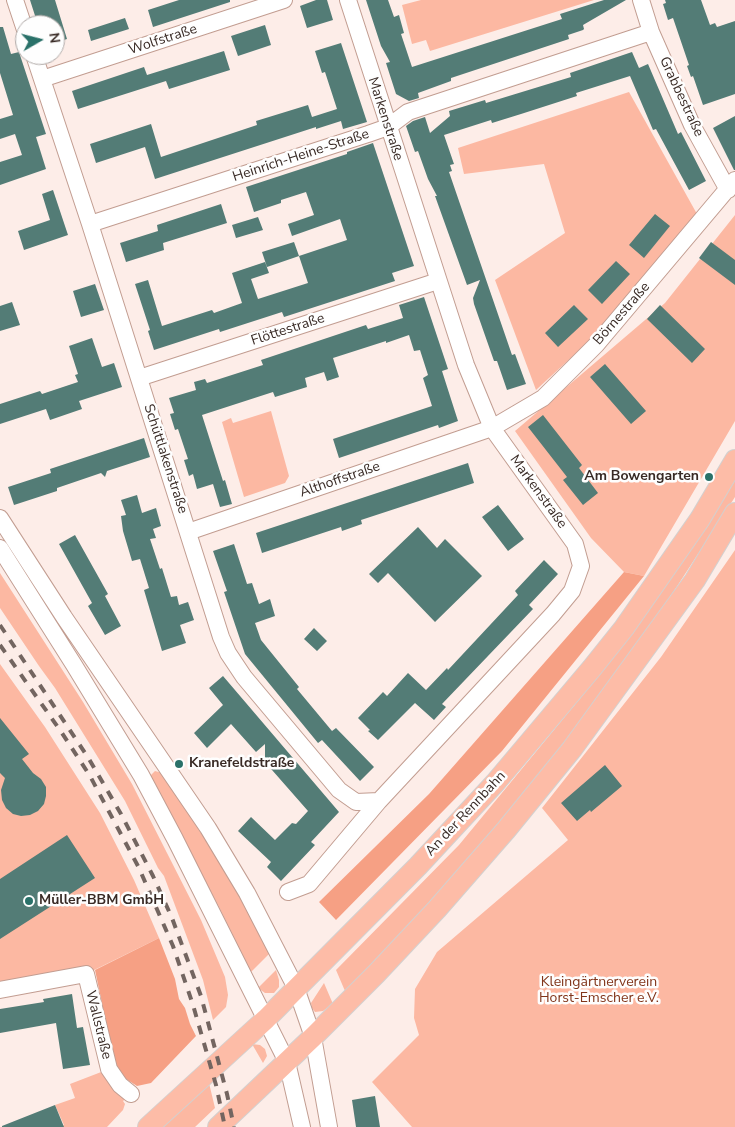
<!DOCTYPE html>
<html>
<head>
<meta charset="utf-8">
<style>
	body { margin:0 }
	#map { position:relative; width:735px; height:1127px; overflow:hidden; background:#fdede8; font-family:"Nunito Sans",sans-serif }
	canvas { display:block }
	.north { position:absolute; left:15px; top:15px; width:50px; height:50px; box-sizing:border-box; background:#fefefe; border:1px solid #afa9a7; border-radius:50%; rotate:82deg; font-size:14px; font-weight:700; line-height:20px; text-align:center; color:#382a25 }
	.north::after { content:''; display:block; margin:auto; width:18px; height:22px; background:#2a7169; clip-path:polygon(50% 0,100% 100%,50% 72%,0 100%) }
</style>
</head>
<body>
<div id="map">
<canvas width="735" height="1127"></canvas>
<div class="north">N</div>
</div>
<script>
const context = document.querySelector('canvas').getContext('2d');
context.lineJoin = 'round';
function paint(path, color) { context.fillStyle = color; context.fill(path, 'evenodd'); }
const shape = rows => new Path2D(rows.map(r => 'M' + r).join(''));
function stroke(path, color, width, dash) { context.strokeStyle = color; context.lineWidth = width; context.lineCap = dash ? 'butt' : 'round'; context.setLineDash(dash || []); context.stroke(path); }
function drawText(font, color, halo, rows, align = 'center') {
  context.font = font + ' "Nunito Sans",sans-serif'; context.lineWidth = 5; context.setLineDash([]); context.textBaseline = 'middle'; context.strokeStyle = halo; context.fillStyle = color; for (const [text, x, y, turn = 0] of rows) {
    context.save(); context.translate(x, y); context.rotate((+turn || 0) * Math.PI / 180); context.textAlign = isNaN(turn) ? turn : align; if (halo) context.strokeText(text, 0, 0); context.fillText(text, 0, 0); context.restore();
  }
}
const green = shape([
	[421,0,594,0,430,51,426,40,412,44,402,5],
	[629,92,697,214,599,332,536,390,495,280,565,233,544,164,464,174,458,148],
	[735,215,735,421,644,576,624,572,591,538,515,431,665,303],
	[271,411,289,476,285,483,244,497,222,422,231,418,233,423],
	[735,477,735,497,676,588,600,698,517,804,452,879,400,936,345,991,336,970,459,845,586,691],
	[735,550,735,1127,412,1127,372,1082,419,1035,414,1018,415,989,437,952,568,840,542,808,661,657],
	[0,573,83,702,132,784,201,920,225,977,228,995,226,1007,213,1020,203,980,164,876,158,868,125,801,55,688,39,666,0,608],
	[0,664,45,727,100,813,134,880,159,938,86,974,0,990],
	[155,771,162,773,207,842,242,901,269,954,251,972,218,905,151,779,151,775],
	[276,970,279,980,279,987,274,993,265,993,258,988],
	[324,983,333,1004,323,1011,315,1012,312,1008,311,1003],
	[252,1044,260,1045,265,1049,267,1056,263,1063],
	[109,1069,131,1094,123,1101,125,1104,123,1110,107,1127,60,1127,64,1125,55,1105,75,1098,70,1084],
	[209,1083,215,1108,195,1127,161,1127]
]);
const forest = shape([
	[624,572,644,576,502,751,336,920,319,902,429,794],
	[159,938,175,979,179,999,185,1008,190,1024,196,1036,151,1083,137,1086,123,1077,117,1069,114,1059,95,970]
]);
const building = shape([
	[30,0,55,0,67,39,55,43,55,25,38,25],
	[179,0,230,0,230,2,153,27,148,10],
	[316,0,327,0,333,20,307,28,300,6],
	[366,0,388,0,394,17,399,15,404,33,401,34,412,67,562,19,560,14,604,0,626,0,583,25,584,29,583,30,568,35,569,39,451,78,451,81,418,93,419,98,409,101,396,94,386,63,390,62,381,46],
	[665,0,701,0,710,25,715,23,717,27,735,21,735,94,703,105,693,76,691,77,687,66,689,65,673,18,668,20,663,4,666,3],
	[125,18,129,29,91,41,88,30],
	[265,25,271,45,238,56,231,36],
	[0,27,3,27,11,54,19,52,46,134,36,137,46,169,0,185,0,162,22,155,15,134,0,139,0,119,13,115,0,73],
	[341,43,367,122,343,129,341,121,316,129,316,127,155,179,145,147,96,163,90,144,151,124,161,157,257,125,256,121,308,105,312,117,337,109,325,72,322,73,315,51],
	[224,51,230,70,169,89,166,81,78,109,72,91,144,67,147,75],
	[632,52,639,68,648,64,678,134,681,132,706,181,689,190,656,129,653,130,630,76,576,93,577,96,521,114,492,123,491,120,444,135,454,164,450,165,452,171,449,172,512,355,515,354,526,384,507,390,497,361,494,361,474,304,473,298,480,280,467,285,435,196,437,196,428,179,418,151,415,152,406,126,413,121,425,117,430,133,450,116,449,111,485,100,486,103,571,77,570,73],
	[735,116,735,170,734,170,713,128],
	[373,143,414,266,392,273,395,281,284,317,282,312,220,332,219,329,154,350,148,331,150,330,135,284,148,280,162,326,212,310,214,313,242,303,232,273,265,262,269,273,251,279,258,299,308,283,299,256,347,240,340,219,292,236,288,224,314,215,306,192,281,200,281,203,254,212,246,187,347,154,347,152],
	[53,190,68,235,24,250,18,231,50,220,42,194],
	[221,204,227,223,163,243,164,250,126,262,120,243,158,231,157,225],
	[655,214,670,226,644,258,629,245],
	[258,217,263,230,236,238,232,225],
	[294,242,299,256,267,267,262,252],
	[711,242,735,260,735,285,699,258],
	[616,261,630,274,602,304,588,290],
	[95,284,104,310,81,317,73,291],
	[424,297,448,369,442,371,458,421,439,428,438,425,339,458,333,439,432,406,423,378,428,375,420,350,414,351,409,335,386,343,386,341,333,358,339,377,327,381,324,372,305,378,307,387,275,397,273,392,202,415,223,481,225,480,232,504,220,507,213,484,197,489,193,474,189,476,184,460,188,459,178,429,175,430,170,414,174,413,169,398,196,390,194,382,205,379,207,383,263,365,261,360,366,325,368,329,403,318,399,305],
	[12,302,20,325,0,331,0,306],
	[574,305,588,319,558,347,545,333],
	[660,305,705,349,692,363,647,319],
	[92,338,102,367,114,363,122,387,79,401,82,409,50,420,46,409,0,424,0,404,40,391,42,394,78,382,75,375,78,374,69,346],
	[605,364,646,411,631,424,590,377],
	[543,415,582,465,579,468,598,493,583,505,563,480,567,477,528,427],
	[144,438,150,457,107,471,105,477,101,473,57,488,57,491,14,505,8,487,51,473,50,469],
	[468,463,474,483,361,520,362,524,342,531,341,527,262,553,256,533],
	[137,495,142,513,156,508,161,526,153,529,156,538,150,539,160,569,162,568,171,597,177,596,179,605,188,602,194,620,180,625,186,643,162,651,144,590,149,588,140,559,132,561,123,531,121,516,126,515,121,500],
	[498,505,524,539,508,551,482,517],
	[418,527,437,548,445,539,482,576,435,622,388,573,378,583,369,574],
	[75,535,108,594,105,596,121,626,105,635,88,606,92,603,59,544],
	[234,544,247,584,252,583,259,604,270,599,275,616,255,623,261,640,299,687,297,689,332,731,336,728,374,767,360,781,322,740,318,743,245,654,224,592,227,591,213,551],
	[544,560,558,574,529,605,533,609,442,704,446,707,434,720,415,703,378,740,368,731,370,730,358,718,383,692,387,696,408,673,426,690,447,668,448,670,518,595,515,591],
	[314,628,327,641,317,651,304,639],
	[223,676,339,812,311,842,315,845,281,881,267,867,271,862,238,831,251,817,275,840,292,823,296,824,308,811,265,762,265,744,256,752,231,724,207,748,194,733,223,705,209,688],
	[0,718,29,754,22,759,33,773,41,779,46,787,46,796,44,804,38,811,30,815,21,816,13,814,6,808,2,800,1,790,5,778,0,773],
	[605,765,622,786,591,812,590,810,577,821,561,803],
	[67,835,95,878,0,939,0,879],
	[72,994,77,1028,83,1027,90,1065,63,1069,56,1023,0,1033,0,1009,44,1002,43,999],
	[375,1096,380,1127,356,1127,352,1100],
	[55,1105,64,1127,2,1127,2,1126]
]);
const minor = shape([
	[15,0,25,30],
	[641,0,651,32,692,125,728,190],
	[34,55,90,224,221,637,228,653,244,677,339,790,356,802,379,801],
	[42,79,284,0],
	[90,224,368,134,388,127,408,112,651,32],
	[139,378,438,281],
	[0,518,64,617,208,828,247,893,296,988,313,1037,329,1127],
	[188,532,492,428,543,398,596,345,735,180],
	[0,548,74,665,141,775,175,839,287,1062,302,1127],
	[288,892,309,884,379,801,553,614,572,591,581,566,575,544,492,428,466,365,348,0],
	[0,990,86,974,109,1069,120,1085,131,1094]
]);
const major = shape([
	[148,1127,266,1019,418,866,495,783,592,668,624,628,700,519,735,460],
	[218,1127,313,1037,376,974,437,909,506,830,572,749,695,580,735,513]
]);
const rail = shape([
	[0,625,89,759,121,814,153,876,172,918,201,996,227,1094,234,1127],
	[0,645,62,733,90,776,139,868,173,946,193,1005,216,1085,225,1127]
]);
const markers = [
	[709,477,5,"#2a7169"],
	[179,764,5,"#2a7169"],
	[29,901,5,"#2a7169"]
];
const streetNames = [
	["Wolfstraße",163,40,-18],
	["Grabbestraße",681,97,65],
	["Markenstraße",385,119,72],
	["Heinrich-Heine-Straße",301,156,-18],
	["Börnestraße",622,314,-49],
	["Flöttestraße",288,330,-18],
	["Schüttlakenstraße",165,459,72],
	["Althoffstraße",340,480,-19],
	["Markenstraße",538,492,54],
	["An der Rennbahn",466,814,-47],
	["Wallstraße",98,1025,76]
];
const poiNames = [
	["Am Bowengarten",699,477,"right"],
	["Kranefeldstraße",189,764],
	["Müller-BBM GmbH",39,901]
];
const parkNames = [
	["Kleingärtnerverein",599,983],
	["Horst-Emscher e.V.",599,999]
];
paint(green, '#fcb8a2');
paint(forest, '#f6a084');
paint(building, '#537c76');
stroke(minor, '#c29d91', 18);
stroke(major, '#d3d0cf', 22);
stroke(minor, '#fff', 16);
stroke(major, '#fdbca7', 20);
stroke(rail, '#736560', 4, [9, 9]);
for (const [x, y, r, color] of markers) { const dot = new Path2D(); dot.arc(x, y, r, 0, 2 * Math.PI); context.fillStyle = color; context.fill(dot); stroke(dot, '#fefefe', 2); }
drawText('14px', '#382a25', '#fefefe', streetNames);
drawText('bold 14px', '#382a25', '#fefefe', poiNames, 'left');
drawText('14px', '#81351a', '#fefefe', parkNames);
</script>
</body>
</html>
